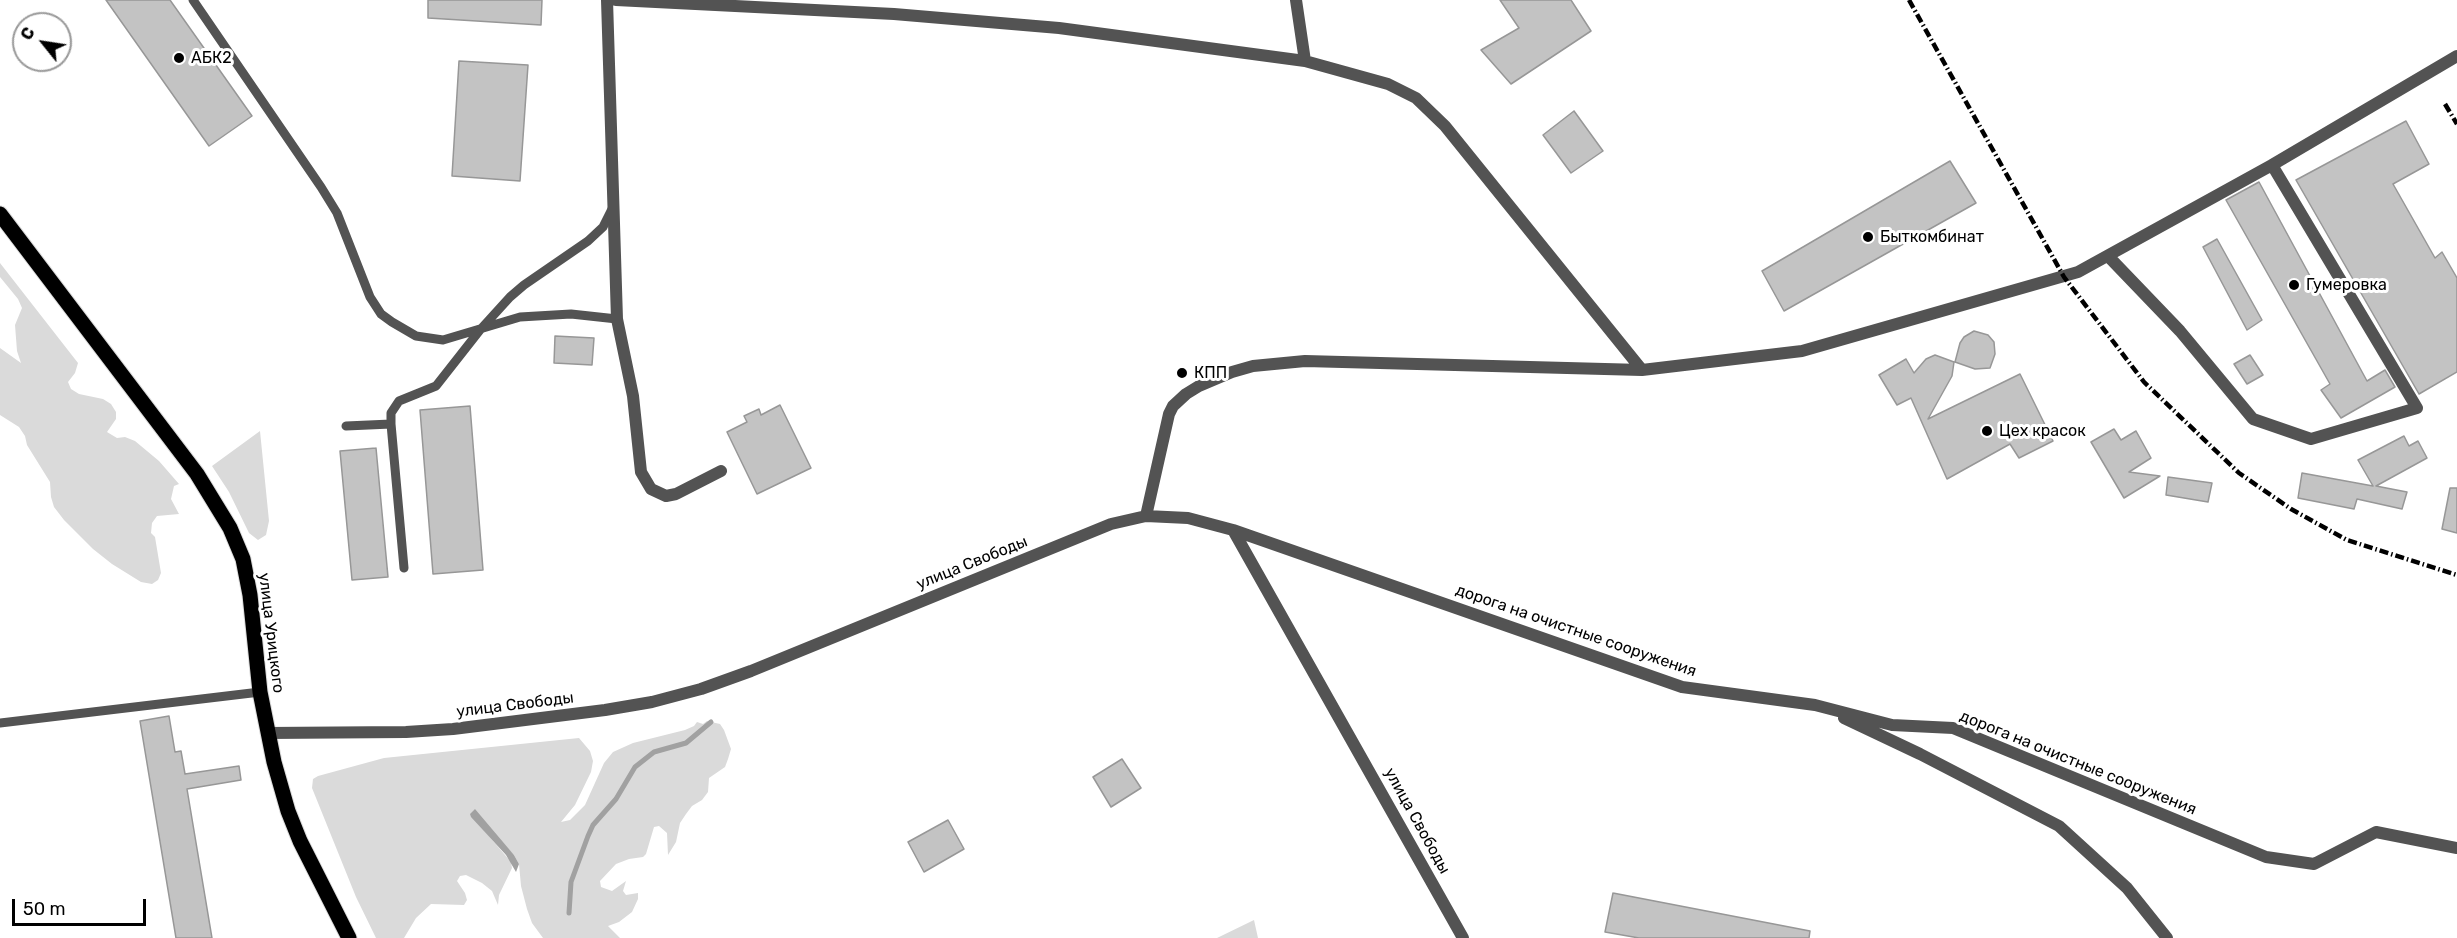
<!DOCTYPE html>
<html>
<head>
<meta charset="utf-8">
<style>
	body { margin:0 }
	#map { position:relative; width:2457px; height:938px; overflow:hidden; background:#fff; font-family:Rubik,sans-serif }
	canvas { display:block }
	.north { position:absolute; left:12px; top:12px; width:60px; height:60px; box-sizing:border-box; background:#fff; border:2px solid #999; border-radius:50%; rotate:300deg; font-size:16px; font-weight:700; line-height:24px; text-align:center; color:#000 }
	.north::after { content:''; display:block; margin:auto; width:21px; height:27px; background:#000; clip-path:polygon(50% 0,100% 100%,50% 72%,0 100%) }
	.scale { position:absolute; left:12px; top:899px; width:134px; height:27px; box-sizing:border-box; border:3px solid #000; border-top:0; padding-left:8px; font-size:18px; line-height:21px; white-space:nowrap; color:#000; -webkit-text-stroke:4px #fff; paint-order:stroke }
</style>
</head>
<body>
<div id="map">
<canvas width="2457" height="938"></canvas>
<div class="north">С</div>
<div class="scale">50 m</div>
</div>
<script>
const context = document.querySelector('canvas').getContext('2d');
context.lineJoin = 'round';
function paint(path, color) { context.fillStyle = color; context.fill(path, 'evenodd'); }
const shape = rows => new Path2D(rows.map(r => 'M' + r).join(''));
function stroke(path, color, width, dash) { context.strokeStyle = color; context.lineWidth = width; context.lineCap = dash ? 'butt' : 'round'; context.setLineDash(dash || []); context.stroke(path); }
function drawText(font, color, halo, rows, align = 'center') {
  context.font = font + ' Rubik,sans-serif'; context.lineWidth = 6; context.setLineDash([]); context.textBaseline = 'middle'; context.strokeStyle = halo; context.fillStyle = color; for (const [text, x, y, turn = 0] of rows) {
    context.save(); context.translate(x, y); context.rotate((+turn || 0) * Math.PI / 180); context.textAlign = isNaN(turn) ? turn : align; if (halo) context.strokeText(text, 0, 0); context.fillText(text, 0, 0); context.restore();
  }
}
const green = shape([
	[0,263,78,363,75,373,68,382,71,389,79,394,103,399,111,404,116,412,116,419,107,432,117,438,125,437,135,441,159,461,179,484,174,486,171,499,179,514,157,516,152,523,151,533,155,537,161,573,158,580,152,584,141,582,112,564,93,549,64,520,54,507,51,497,50,482,27,445,25,436,19,427,0,415,0,348,21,363,17,351,15,325,22,308,18,299,0,277],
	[260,431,269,521,266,535,258,540,249,533,229,492,212,466],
	[707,721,720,724,724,730,731,749,728,759,725,767,709,778,708,792,702,800,692,806,686,814,680,823,676,842,668,855,667,833,659,826,654,827,646,854,643,857,629,859,616,864,600,881,601,887,612,891,626,881,623,891,626,895,638,893,638,899,632,912,619,922,608,926,620,938,543,938,532,923,527,909,521,886,519,864,514,855,497,837,470,814,511,862,512,868,499,895,498,905,492,891,482,883,466,875,460,876,457,881,465,893,467,900,464,905,431,904,416,918,404,938,376,938,356,897,312,788,313,779,318,776,384,758,579,738,590,751,593,761,591,772,575,805,561,822,570,820,585,805,604,763,613,752,633,743,685,730,694,726,697,722,703,724],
	[1254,920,1258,938,1217,938]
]);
const water = shape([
	[475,809,514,855,519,864,516,872,506,855,471,817,470,814]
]);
const stream = shape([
	[569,913,571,882,588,836,593,825,616,799,635,767,654,752,686,743,711,722]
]);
const building = shape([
	[106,0,170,0,252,116,209,146,106,0],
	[428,0,542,0,541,25,428,18,428,0],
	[1500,0,1571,0,1591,31,1511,84,1481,50,1519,28,1500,0],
	[459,61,528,65,520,181,452,176,459,61],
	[1574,111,1603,151,1571,173,1543,135,1574,111],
	[2406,121,2429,164,2393,184,2435,258,2442,252,2457,278,2457,372,2419,394,2296,180,2406,121],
	[1950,161,1976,203,1784,311,1762,271,1950,161],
	[2259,182,2367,381,2385,370,2395,387,2341,418,2321,390,2330,384,2226,200,2259,182],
	[2217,239,2262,320,2247,330,2203,247,2217,239],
	[1974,331,1988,335,1994,342,1995,354,1990,368,1975,369,1955,362,1960,343,1964,337,1974,331],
	[555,336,594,338,592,365,554,363,555,336],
	[1935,355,1954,362,1952,376,1928,419,2020,374,2053,441,2019,458,2010,444,1947,479,1911,398,1897,405,1879,375,1906,359,1914,373,1926,359,1935,355],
	[2250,355,2263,375,2247,384,2234,364,2250,355],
	[780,405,811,468,757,494,727,432,747,422,744,416,759,409,761,415,780,405],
	[470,406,483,570,433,574,420,410,470,406],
	[2114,429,2121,440,2136,431,2151,458,2129,472,2160,476,2124,498,2091,442,2114,429],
	[2404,436,2409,446,2418,441,2427,458,2376,486,2407,492,2402,509,2357,499,2354,509,2298,498,2302,473,2373,486,2358,460,2404,436],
	[376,448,388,577,352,580,340,451,376,448],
	[2168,477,2212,483,2208,502,2166,495,2168,477],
	[2450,488,2457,488,2457,533,2442,529,2450,488],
	[169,716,175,752,181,751,185,774,239,766,241,780,187,789,212,938,176,938,140,721,169,716],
	[1122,759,1141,788,1111,807,1093,777,1122,759],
	[948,820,964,849,924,872,908,842,948,820],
	[1613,893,1810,931,1809,938,1639,938,1605,932,1613,893]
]);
const service = shape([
	[193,0,321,187,337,213,370,297,381,314,392,322,416,336,443,340,520,317,571,314,617,319],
	[391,424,404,568],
	[346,426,391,424,391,413,399,401,436,386,480,330,510,297,524,285,588,241,603,227,612,209],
	[0,723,260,692]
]);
const minor = shape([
	[607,0,617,319,633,396,641,472,651,489,666,496,676,494,721,471],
	[616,0,894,14,1059,28,1305,61,1388,84,1416,98,1445,126,1642,370],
	[1296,0,1305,61],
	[2108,256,2180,331,2253,419,2311,439,2417,408,2272,165],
	[1146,516,1169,414,1173,406,1186,394,1199,386,1232,372,1253,366,1305,361,1642,370,1802,351,2078,272,2272,165,2457,56],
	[1233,530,1682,687,1815,705,1892,725,1953,728,2266,857,2314,864,2376,832,2457,848],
	[1844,718,1920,754,2059,826,2127,888,2167,938],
	[267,733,406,732,453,729,605,710,652,702,701,689,751,671,1111,524,1146,516,1188,518,1233,530,1463,938]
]);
const primary = shape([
	[0,214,197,474,230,528,243,559,250,595,260,692,274,762,288,811,300,841,349,938]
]);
const rail = shape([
	[1909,0,2064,277,2144,382,2239,473,2291,509,2347,540,2457,575],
	[2445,104,2457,124]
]);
const markers = [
	[179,58,6,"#000"],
	[1868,237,6,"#000"],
	[2294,285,6,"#000"],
	[1182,373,6,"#000"],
	[1987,431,6,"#000"]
];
const poiNames = [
	["АБК2",191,58],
	["Быткомбинат",1880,237],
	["Гумеровка",2306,285],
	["КПП",1194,373],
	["Цех красок",1999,431]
];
const streetNames = [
	["улица Свободы",972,563,-22],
	["дорога на очистные сооружения",1576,631,19],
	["улица Урицкого",271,633,83],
	["улица Свободы",515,705,-7],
	["дорога на очистные сооружения",2078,763,22],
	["улица Свободы",1417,821,61]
];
paint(green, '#dadada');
paint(water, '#a1a1a1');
stroke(stream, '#a1a1a1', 5);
paint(building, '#c3c3c3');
stroke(building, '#979797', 1.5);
stroke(primary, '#dbdbdb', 17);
stroke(service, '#535353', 9);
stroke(minor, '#535353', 12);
stroke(primary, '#000', 15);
stroke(rail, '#000', 4.5, [9, 3, 1.5, 3]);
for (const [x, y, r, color] of markers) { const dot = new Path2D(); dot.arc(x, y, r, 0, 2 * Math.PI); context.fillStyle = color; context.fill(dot); stroke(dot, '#fff', 2); }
drawText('16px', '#000', '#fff', poiNames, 'left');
drawText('16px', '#000', '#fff', streetNames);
</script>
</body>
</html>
